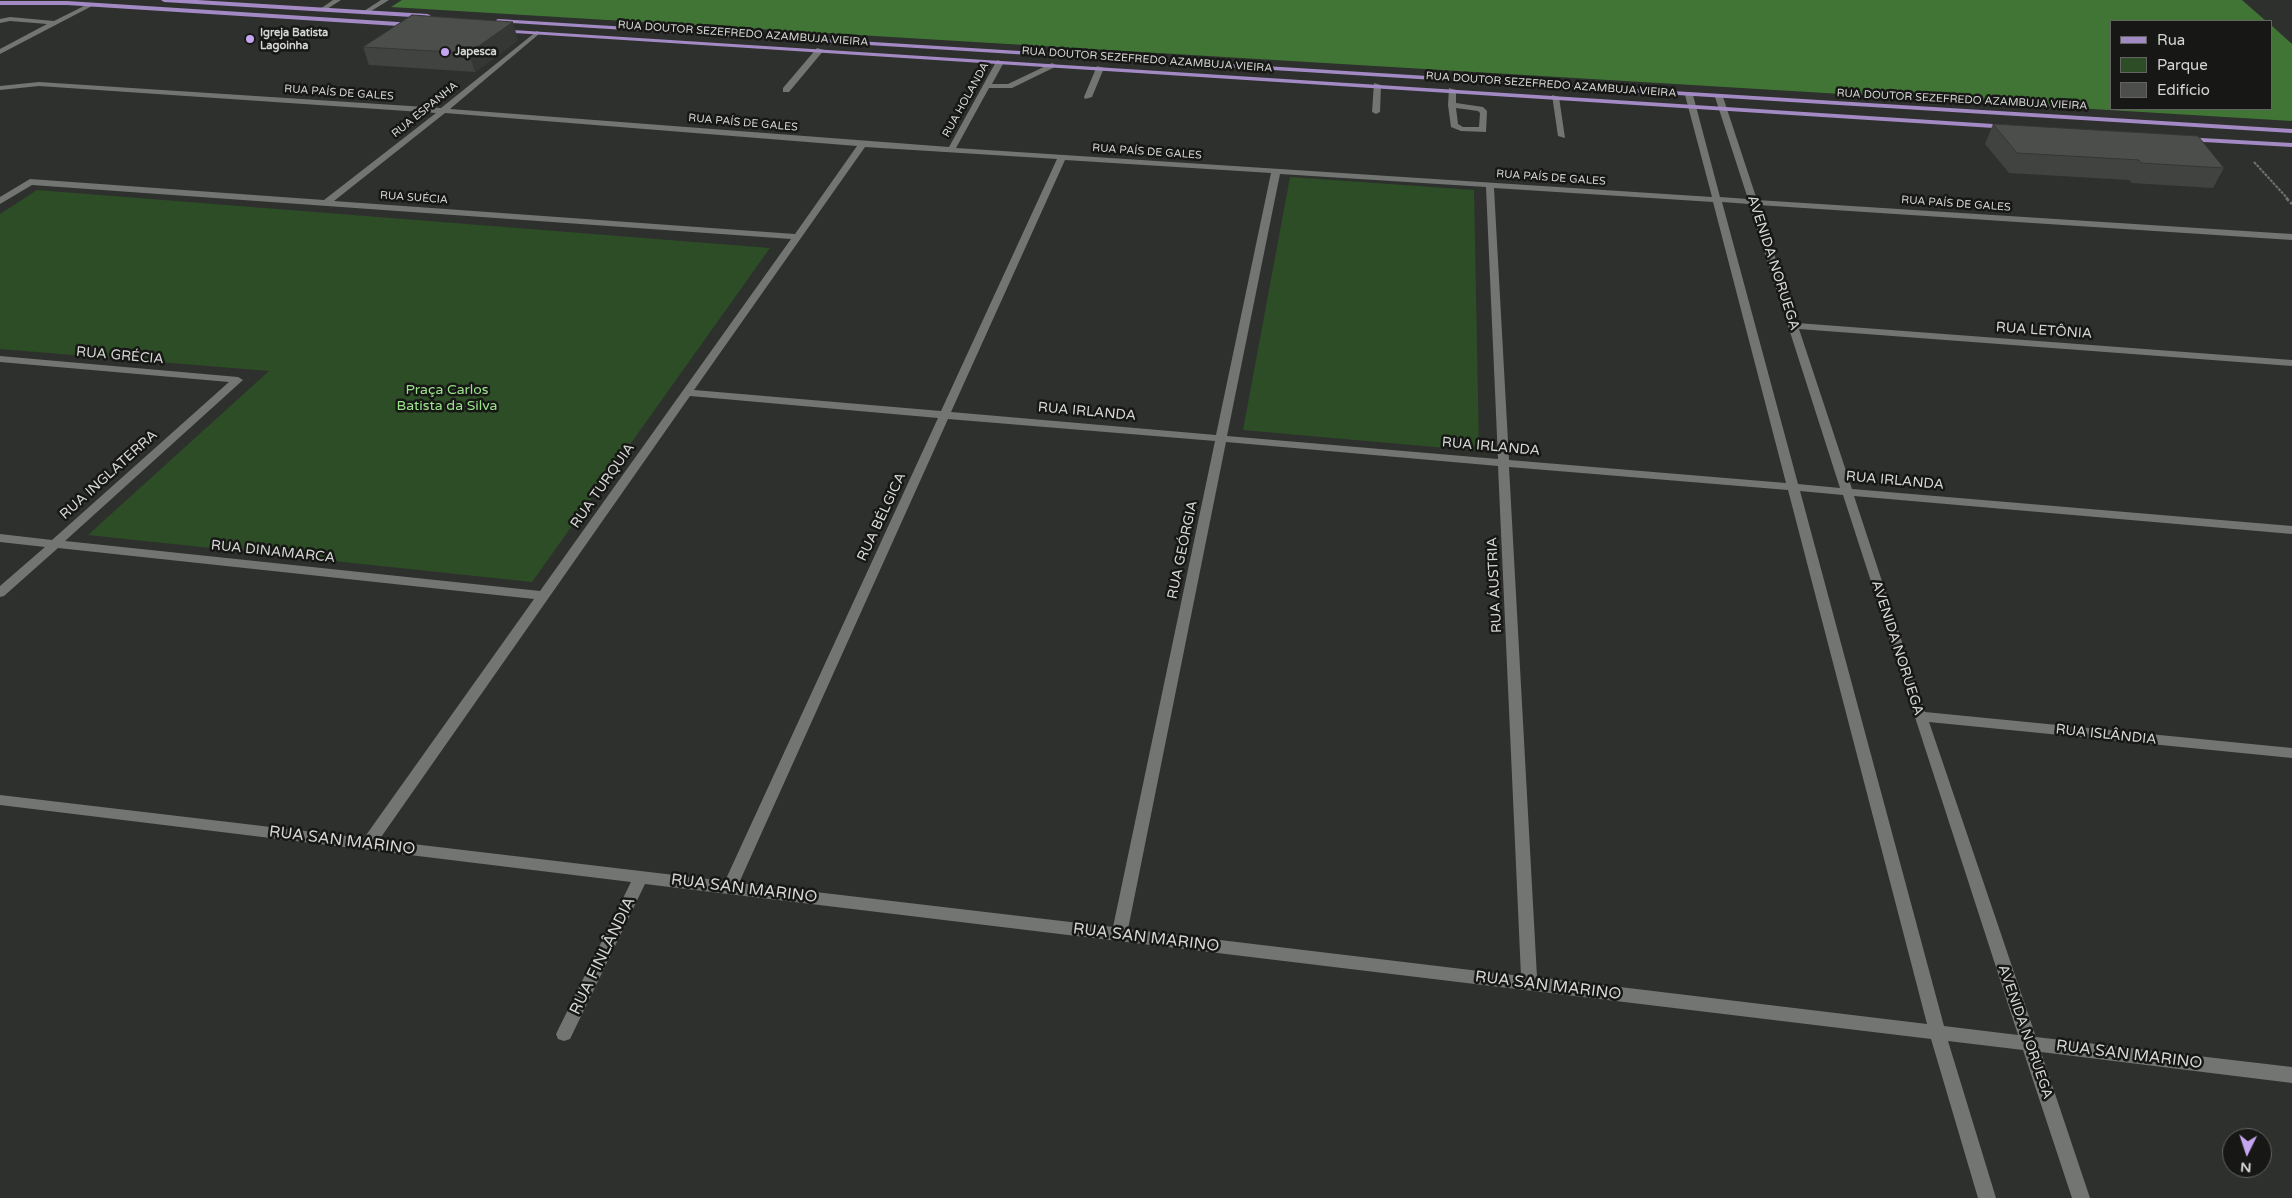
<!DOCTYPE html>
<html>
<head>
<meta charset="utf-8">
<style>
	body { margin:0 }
	#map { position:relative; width:2292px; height:1198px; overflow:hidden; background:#2e302d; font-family:"Varela Round",sans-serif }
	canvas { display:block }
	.legend { position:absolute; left:2110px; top:20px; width:162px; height:90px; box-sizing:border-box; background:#171816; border:1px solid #636462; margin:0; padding:6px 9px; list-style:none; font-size:15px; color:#d5d7d5 }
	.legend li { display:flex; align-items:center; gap:10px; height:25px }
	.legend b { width:25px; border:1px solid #636462 }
	.north { position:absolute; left:2222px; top:1128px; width:50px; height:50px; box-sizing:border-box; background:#171816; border:1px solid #636462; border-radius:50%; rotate:184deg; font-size:14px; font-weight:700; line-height:20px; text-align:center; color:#d5d7d5 }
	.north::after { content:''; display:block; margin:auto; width:18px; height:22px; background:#c5a6f0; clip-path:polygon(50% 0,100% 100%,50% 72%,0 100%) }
</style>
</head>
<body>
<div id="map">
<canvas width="2292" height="1198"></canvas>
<ul class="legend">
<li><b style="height:6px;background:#a38ac5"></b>Rua</li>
<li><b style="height:14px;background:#2d4d26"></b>Parque</li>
<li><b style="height:14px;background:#4b4e4b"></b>Edifício</li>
</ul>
<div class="north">N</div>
</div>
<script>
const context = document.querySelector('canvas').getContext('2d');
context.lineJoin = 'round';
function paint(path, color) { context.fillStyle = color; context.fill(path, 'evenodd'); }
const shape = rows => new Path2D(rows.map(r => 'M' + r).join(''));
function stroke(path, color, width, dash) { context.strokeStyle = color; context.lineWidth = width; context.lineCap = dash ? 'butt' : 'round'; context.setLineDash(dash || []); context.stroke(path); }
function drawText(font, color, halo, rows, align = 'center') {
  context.font = font + ' "Varela Round",sans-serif'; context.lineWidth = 5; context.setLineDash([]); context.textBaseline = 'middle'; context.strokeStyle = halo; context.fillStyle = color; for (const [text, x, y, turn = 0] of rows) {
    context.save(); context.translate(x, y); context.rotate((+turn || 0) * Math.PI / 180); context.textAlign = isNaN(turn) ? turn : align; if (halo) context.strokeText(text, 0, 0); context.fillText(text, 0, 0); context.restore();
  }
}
const green = shape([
	[1290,177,1474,190,1479,451,1243,430],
	[37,190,770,248,532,582,88,535,269,371,0,349,0,214]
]);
const forest = shape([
	[402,0,2242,0,2266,21,2111,21,2111,109,2271,109,2271,25,2292,44,2292,121,391,7]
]);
const pathFar1 = shape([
	[2254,162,2288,199]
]);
const path = shape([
	[2286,198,2292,204]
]);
const minor = shape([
	[333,0,341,0,324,11,320,11,320,9,333,0],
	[381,0,389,0,368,13,364,13,364,11,381,0],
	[90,3,93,5,92,6,0,54,0,49,47,24,10,21,0,23,0,19,10,17,54,21,90,3],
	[537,31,539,32,539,34,450,109,949,147,997,60,1004,62,992,84,1008,84,1052,63,1056,65,1055,67,1012,88,989,88,956,148,1712,197,1685,95,1689,93,1693,95,1720,197,1748,199,1715,97,1719,95,1723,97,1757,200,2292,234,2292,240,1758,205,1797,323,2292,360,2292,366,1799,329,1852,489,2292,526,2292,534,1854,496,1925,712,2292,748,2292,758,1929,722,2036,1037,2292,1067,2292,1083,2041,1052,2090,1198,2072,1198,2023,1050,1948,1041,1996,1198,1978,1198,1931,1039,645,884,570,1039,564,1041,558,1039,556,1034,631,882,0,805,0,795,364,838,534,599,58,548,4,596,0,597,0,586,45,547,0,542,0,534,52,540,229,382,0,362,0,356,238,377,243,380,65,541,540,591,791,239,32,185,0,204,0,197,30,179,324,200,436,113,39,86,0,90,0,86,39,82,441,108,537,31],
	[445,113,857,146,795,234,334,201,445,113],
	[865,147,1057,159,941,411,694,390,865,147],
	[1065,160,1271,173,1216,435,951,412,1065,160],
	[1280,174,1486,187,1498,459,1227,436,1280,174],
	[1494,188,1713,202,1786,483,1509,460,1494,188],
	[1722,202,1749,204,1840,488,1798,484,1722,202],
	[690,396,938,418,725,881,379,840,690,396],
	[948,419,1215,441,1113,927,739,883,948,419],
	[1226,442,1498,466,1521,976,1128,929,1226,442],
	[1509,467,1788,490,1927,1024,1537,977,1509,467],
	[1800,491,1843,495,2018,1035,1944,1026,1800,491],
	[817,48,824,50,789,92,783,92,783,88,817,48],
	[1097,66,1104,68,1092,97,1085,99,1084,97,1097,66],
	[1374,83,1381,85,1380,112,1376,114,1372,112,1374,83],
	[1449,88,1456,90,1456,103,1483,107,1487,111,1486,132,1461,131,1451,127,1448,105,1449,88],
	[1456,108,1478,111,1480,113,1479,127,1463,127,1458,124,1456,108],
	[1552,95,1559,97,1565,138,1558,136,1552,95]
]);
const major = shape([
	[161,0,197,0,428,14,431,16,428,18,164,2,161,0],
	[0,1,67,1,414,23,417,25,414,27,67,5,0,5,0,1],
	[498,19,2292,129,2292,133,496,22,496,20,498,19],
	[497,29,2009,125,2013,127,2009,129,499,32,495,30,497,29],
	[2183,137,2292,143,2292,147,2186,141,2183,141,2183,137]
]);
const wall = shape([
	[518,40,475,72,369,65,363,47],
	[1993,124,2224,168,2213,188,2132,183,2129,180,2009,173,1985,144]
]);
const shadedWall = shape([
	[513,22,518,40,475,72,469,53]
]);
const building = shape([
	[412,15,513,22,469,53,363,47,412,15],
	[1993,124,2198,136,2224,168,2141,163,2139,160,2017,153,1993,124]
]);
const markers = [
	[250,39,5,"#c5a6f0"],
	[445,52,5,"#c5a6f0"]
];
const farPoinames = [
	["Igreja Batista",260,33],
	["Lagoinha",260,46],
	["Japesca",455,52]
];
const farStreetnames = [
	["RUA DOUTOR SEZEFREDO AZAMBUJA VIEIRA",743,34,4],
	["RUA DOUTOR SEZEFREDO AZAMBUJA VIEIRA",1147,60,4],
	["RUA DOUTOR SEZEFREDO AZAMBUJA VIEIRA",1551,85,4],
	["RUA PAÍS DE GALES",339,93,4],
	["RUA HOLANDA",966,100,-61],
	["RUA DOUTOR SEZEFREDO AZAMBUJA VIEIRA",1962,100,3],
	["RUA ESPANHA",425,110,-39],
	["RUA PAÍS DE GALES",743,123,5],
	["RUA PAÍS DE GALES",1147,152,4],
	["RUA PAÍS DE GALES",1551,178,4],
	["RUA SUÉCIA",414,198,4],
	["RUA PAÍS DE GALES",1956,204,4]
];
const streetNames = [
	["AVENIDA NORUEGA",1773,263,72],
	["RUA LETÔNIA",2044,331,4],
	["RUA GRÉCIA",120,356,5],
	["RUA IRLANDA",1087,412,5],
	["RUA IRLANDA",1491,447,5],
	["RUA INGLATERRA",109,475,-42],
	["RUA IRLANDA",1895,481,5],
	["RUA TURQUIA",603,486,-55],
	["RUA BÉLGICA",882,517,-65],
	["RUA GEÓRGIA",1183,550,-78],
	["RUA DINAMARCA",273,552,6],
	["RUA ÁUSTRIA",1495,585,-93],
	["AVENIDA NORUEGA",1897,648,72],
	["RUA ISLÂNDIA",2106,735,6],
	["AVENIDA NORUEGA",2025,1032,71]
];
const parkNames = [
	["Praça Carlos",447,390],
	["Batista da Silva",447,406]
];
const nearStreetnames = [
	["RUA SAN MARINO",342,841,7],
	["RUA SAN MARINO",744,889,7],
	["RUA SAN MARINO",1146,938,7],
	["RUA FINLÂNDIA",603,956,-64],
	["RUA SAN MARINO",1548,986,7],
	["RUA SAN MARINO",2129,1055,7]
];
paint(green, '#2d4d26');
paint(forest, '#417536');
stroke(pathFar1, '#717370', 2, [3, 1]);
stroke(path, '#717370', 2.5, [4, 2]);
paint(minor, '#727571');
paint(major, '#a38ac5');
paint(wall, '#404340');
paint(shadedWall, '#343734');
paint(building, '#4b4e4b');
stroke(building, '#343734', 1);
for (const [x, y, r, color] of markers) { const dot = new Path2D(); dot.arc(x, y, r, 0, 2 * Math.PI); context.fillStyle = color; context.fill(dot); stroke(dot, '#171816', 2); }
drawText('bold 11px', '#d5d7d5', '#171816', farPoinames, 'left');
drawText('11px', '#d5d7d5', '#171816', farStreetnames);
drawText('14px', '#d5d7d5', '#171816', streetNames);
drawText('14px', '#9be38b', '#171816', parkNames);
drawText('16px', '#d5d7d5', '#171816', nearStreetnames);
</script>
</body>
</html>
